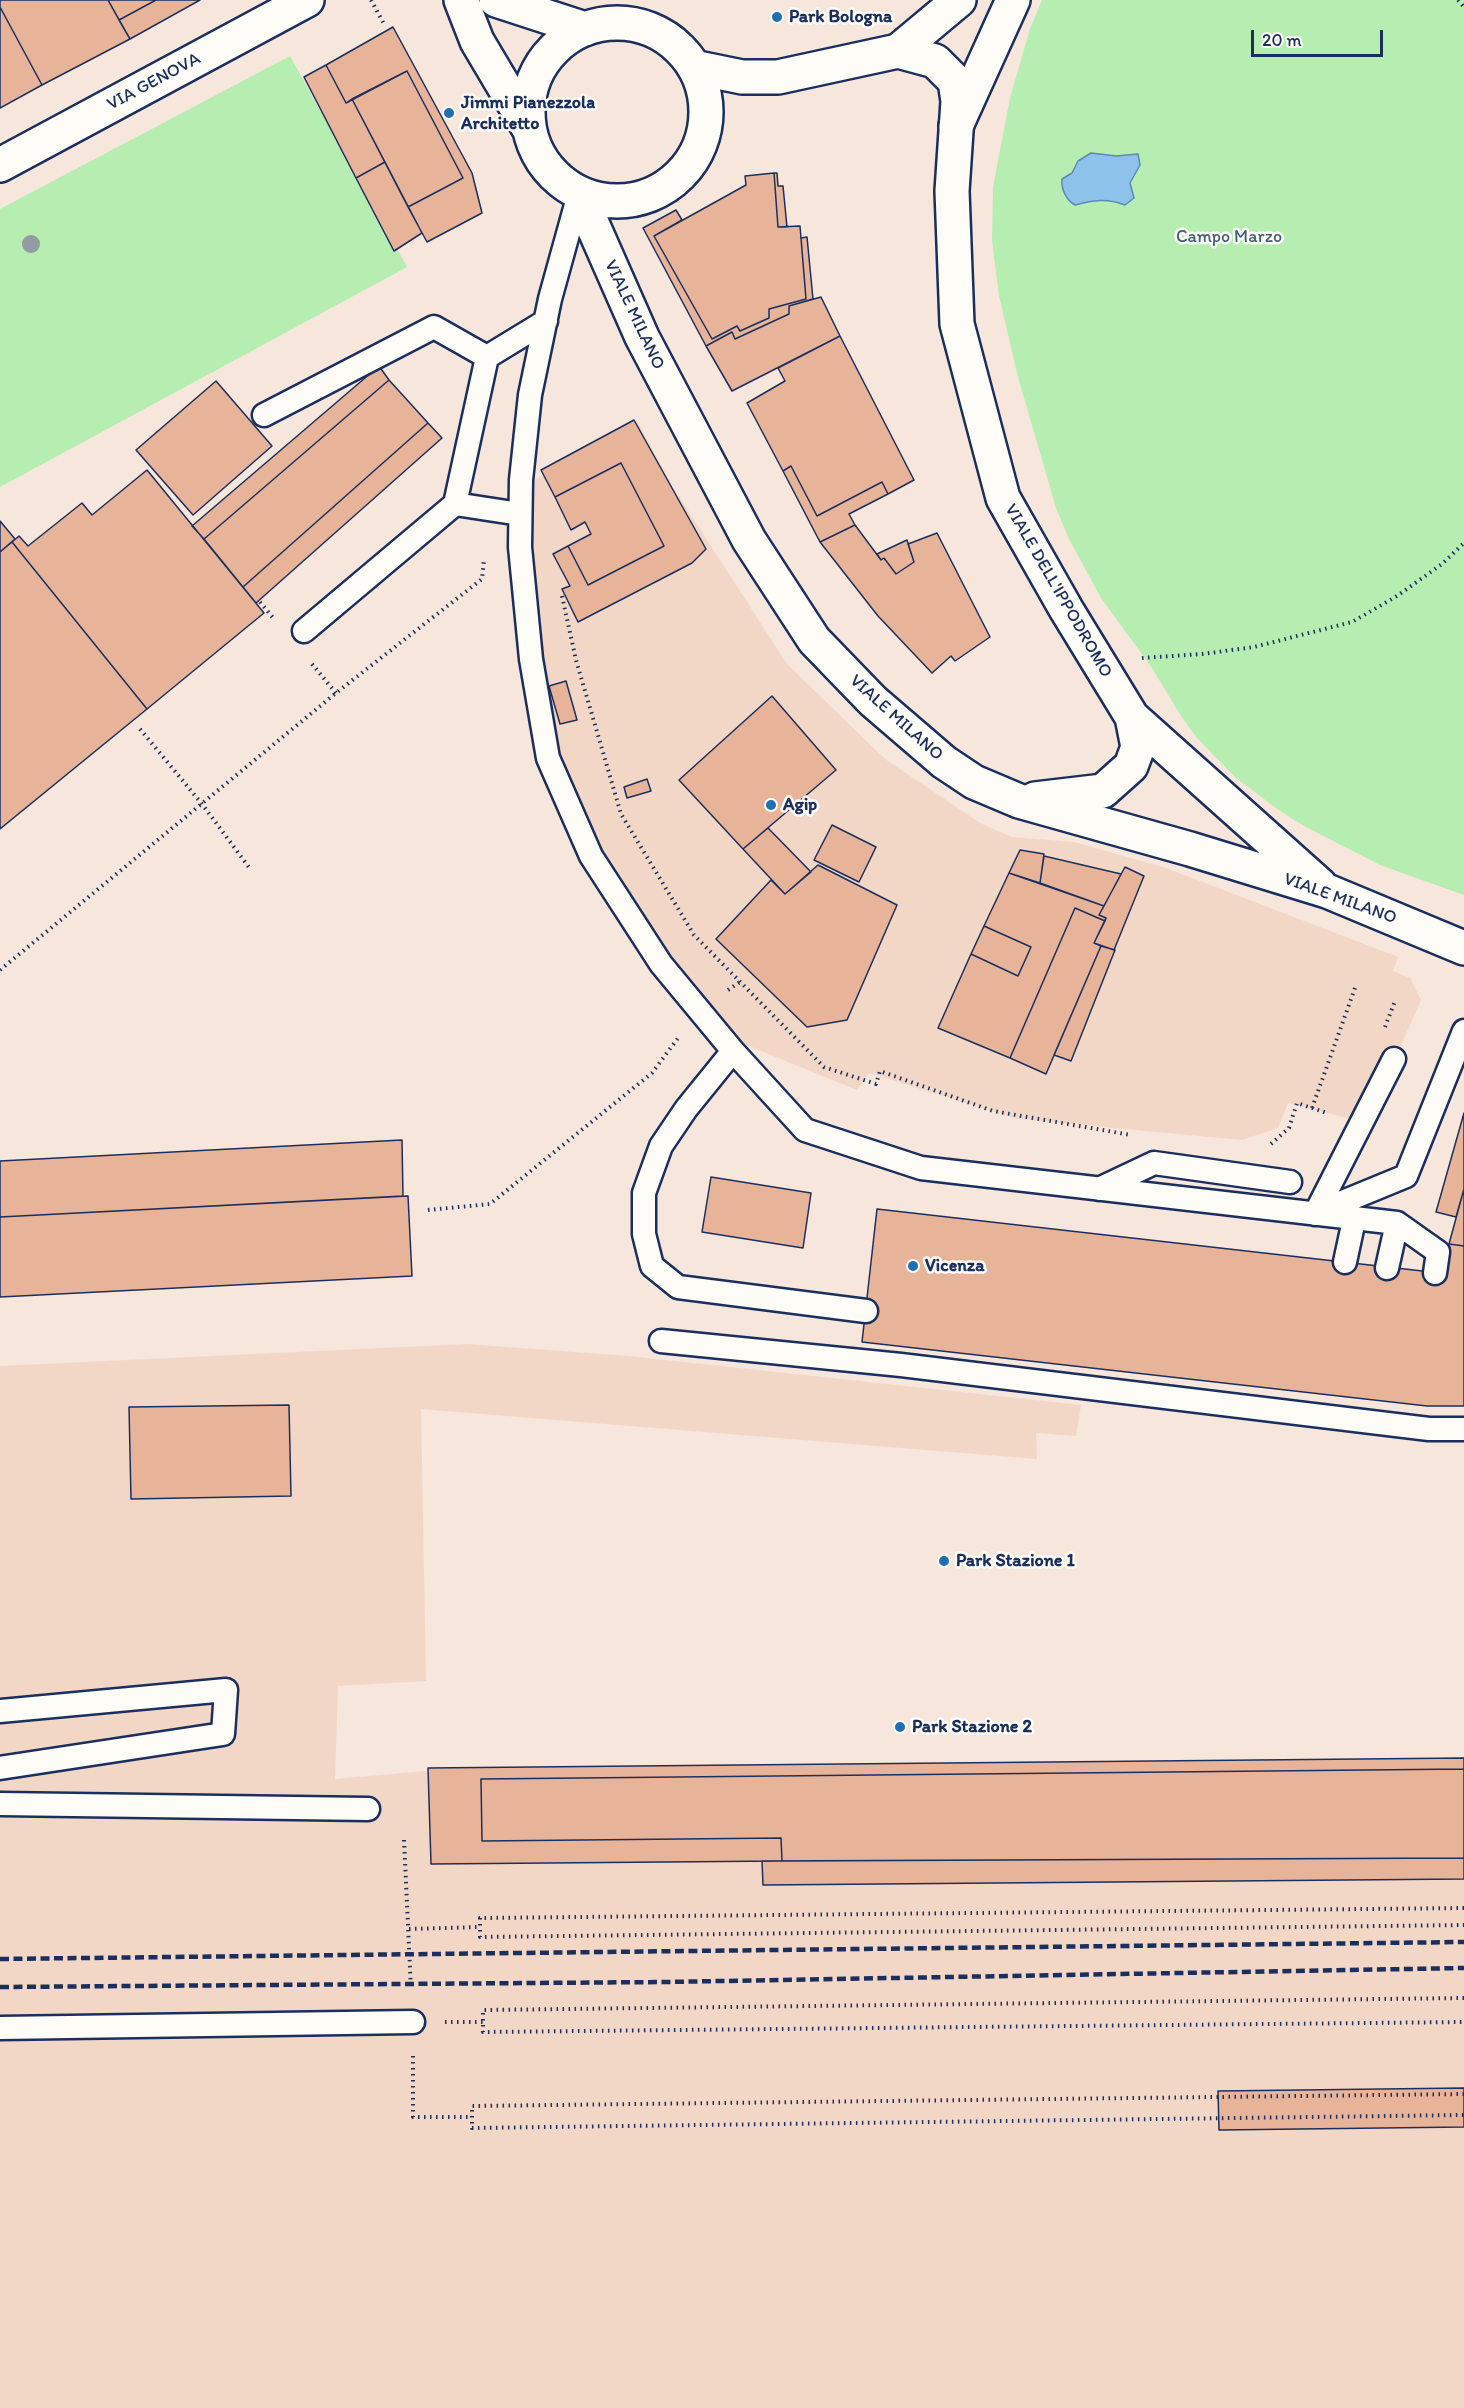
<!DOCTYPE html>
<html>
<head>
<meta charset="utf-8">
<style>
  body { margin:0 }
  #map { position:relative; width:1464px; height:2408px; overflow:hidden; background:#f6e6db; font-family:Itim,sans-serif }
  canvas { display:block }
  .scale { position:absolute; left:1251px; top:30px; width:132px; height:27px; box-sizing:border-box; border:3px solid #1b2f5e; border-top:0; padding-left:8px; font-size:18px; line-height:21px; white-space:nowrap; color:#1b2f5e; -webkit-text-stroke:4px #fdfcf7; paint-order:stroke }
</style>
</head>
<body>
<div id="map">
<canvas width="1464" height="2408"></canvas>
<div class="scale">20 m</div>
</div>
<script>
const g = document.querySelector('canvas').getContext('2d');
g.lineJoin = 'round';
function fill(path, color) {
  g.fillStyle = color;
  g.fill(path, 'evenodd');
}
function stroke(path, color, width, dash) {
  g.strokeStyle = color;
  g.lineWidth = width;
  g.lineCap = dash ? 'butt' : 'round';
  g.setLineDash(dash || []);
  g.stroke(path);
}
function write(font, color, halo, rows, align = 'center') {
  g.font = font + ' Itim,sans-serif';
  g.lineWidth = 5;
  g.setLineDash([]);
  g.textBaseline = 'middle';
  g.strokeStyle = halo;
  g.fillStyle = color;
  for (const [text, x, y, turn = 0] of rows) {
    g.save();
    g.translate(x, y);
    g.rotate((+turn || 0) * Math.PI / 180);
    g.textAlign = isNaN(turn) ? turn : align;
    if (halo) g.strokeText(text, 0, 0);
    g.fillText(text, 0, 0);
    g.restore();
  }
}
const built = new Path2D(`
  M637,421l39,71 111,172 98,95 95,64 32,14 62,5 92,26 232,89 -5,14 17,7 11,22 -54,123 -79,-20 -10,25 -36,12 -224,-21 -149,-46 -12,17 -113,-46 -86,-105 -79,-121 -44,-154 -11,-178z
  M467,1344l161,12 453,49 -5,31 -40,-3 1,26 -616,-50 5,272 -88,5 -3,93 90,-8 56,8 983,-10v639h-1464v-1042z`);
const green = new Path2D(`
  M1042,0h422v895l-84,-30 -76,-39 -24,-15 -44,-33 -39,-40 -16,-22 -29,-48 -51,-70 -32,-59 -13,-31 -38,-131 -19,-81 -7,-56 1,-53 17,-89 20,-69z
  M290,56l117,211 -407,220v-278z`);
const water = new Path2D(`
  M1091,153l25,3 22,-2 2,11 -10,18 4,15 -9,7c-18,-7 -32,-5 -50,0 -9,-5 -14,-16 -13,-26l10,-6 6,-12z`);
const building = new Path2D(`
  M0,0h108l22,39 -88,46 -42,-78z
  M108,0h48l-37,20z
  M156,0h44l-70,39 -11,-19z
  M0,7l42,78 -42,23z
  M393,27l79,146 10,40 -55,29 -19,-35 55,-29 -56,-107 -61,32 -20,-38z
  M326,65l20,38 6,-4 33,63 -29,16 -52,-101z
  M407,71l56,107 -55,29 -56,-108z
  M385,162l37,71 -28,18 -38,-73z
  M774,173l4,54 22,-1 6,73 -37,10v9l-29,13 -3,-5 -25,13 -58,-103 92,-51 -1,-9z
  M774,173h3l1,13h5l4,41h-9z
  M676,210l6,10 -28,16 58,103 25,-13 3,5 29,-13v-9l37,-10 -5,-61 6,-1 6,62 -24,7v8l-54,25 -3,-7 -26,14 -63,-118z
  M821,297l19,39 -108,55 -26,-45 26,-14 3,7 54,-25v-8z
  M840,336l74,144 -26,14 -6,-12 -65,34 -26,-50 -8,5 -36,-68 38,-22 -7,-13z
  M379,366l10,14 -185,159 -12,-13z
  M389,380l39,43 -185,164 -39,-48z
  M216,381l56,65 -79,69 -57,-65z
  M634,420l72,129 -14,14 -114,59 -16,-33 8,-3 -17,-32 15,-8 20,39 76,-39 -43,-83 -66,34 -14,-27z
  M428,423l14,15 -186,165 -13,-16z
  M621,463l43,83 -76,39 -20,-39 23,-12 -6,-12 -14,8 -16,-33z
  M791,466l26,50 65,-34 6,12 -39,20 6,11 -35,17 -37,-71z
  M147,470l117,143 -117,96 -135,-167 7,-6 9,10 54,-43 10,12z
  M0,521l15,18 -15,13z
  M855,525l26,35 3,-2 12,16 18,-12 -6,-18 29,-11 53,104 -35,24 -4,-5 -19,17 -54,-57 -58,-74z
  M907,540l7,22 -18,12 -12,-16 -3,2 -4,-6z
  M12,542l135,167 -147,120v-277z
  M566,681l11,39 -17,4 -11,-38z
  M772,696l64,74 -93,79 -64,-69z
  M647,779l4,12 -24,7 -3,-11z
  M832,825l44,22 -17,35 -45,-22z
  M768,828l43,44 -26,22 -42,-45z
  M1020,850l24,4 -4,29 -31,-10z
  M1044,856l77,18 -17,32 -64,-23z
  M818,865l79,40 -50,115 -40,7 -91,-88 55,-59 14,14z
  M1125,867l19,9 -30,74 -20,-7 12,-25 -7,-3z
  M1009,873l95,33 -5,9 7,3 -1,3 -30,-13 -65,150 -72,-30 33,-74 47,22 13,-29 -47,-21z
  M1075,908l30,13 -11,22 7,3 -55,128 -36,-16z
  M984,926l47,21 -13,29 -47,-22z
  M1101,946l14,4 -44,111 -17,-6z
  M1464,1113v76l-8,28 -20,-5z
  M402,1140l1,56 -403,21v-56z
  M711,1177l100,16 -8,55 -101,-16z
  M1464,1189v57l-15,-2z
  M408,1196l4,80 -412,21v-80z
  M877,1209l563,64 9,-29 15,2v160h-37l-565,-64z
  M289,1405l2,91 -160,3 -2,-92z
  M1464,1758v11l-983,10 1,62 299,-3 1,23 -351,3 -3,-96z
  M1464,1769v89l-682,3 -1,-23 -299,3 -1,-62z
  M1464,1858v21l-701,6 -1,-24z
  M1464,2088v39l-245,3 -1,-39z`);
const path = new Path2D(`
  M371,0l13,24
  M1458,0l6,7
  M562,596l14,64 45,154 73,121 130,132 52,17 4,-13 113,40 138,24
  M260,602l14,17
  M1142,658l60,-4 52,-7 98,-25 45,-26 45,-32 22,-21
  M312,664l24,29
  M140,729l62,75 49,66
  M0,970l336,-277 146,-114 2,-20
  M728,990l12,-8
  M1385,1027l10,-26
  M1312,1108l43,-120
  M1271,1144l18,-16 8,-25 30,10
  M428,1210l62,-6 162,-131 26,-35
  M404,1840l7,149
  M1464,1908l-984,10v19l984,-12
  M409,1929l70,-2
  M1464,1998l-981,12v22l981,-10
  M445,2022h39
  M413,2056v61h59
  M1464,2094l-992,12v22l992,-13`);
const lane = new Path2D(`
  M579,194l-29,105 -20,96 -9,85 -1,67 11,112 17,99 43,98 70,108 72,87 72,79 116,38 476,55 41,29 -3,21
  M264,415l170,-88 53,30 59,-36
  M455,504l32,-147
  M304,631l151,-127 65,10
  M733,1051l-47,58 -25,37 -17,47v41l8,32 26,21 188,24
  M1099,1189l55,-26 136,19
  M1316,1213l90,-37 58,-145
  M1315,1214l79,-155
  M1345,1262l9,-42
  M1387,1268l10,-45
  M661,1341l240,24 528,64h35
  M0,1711l226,-21 -3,44 -223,34
  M0,1804l368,5
  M0,2028l413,-6`);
const street = new Path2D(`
  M898,51l61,-51
  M956,126l57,-126
  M0,165l307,-165`);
const secondary = new Path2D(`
  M461,0l16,41 51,86
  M496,0l89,29
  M528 112a89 89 0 1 1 178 0a89 89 0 1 1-178 0Z
  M698,68l44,9h36l120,-26 37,10 20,20 3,20 -6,90 5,133 46,174 63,111 66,108 188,168
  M579,194l63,143 107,203 65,100 59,61 71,61 30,20 45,19 171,48 137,42 137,57
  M1035,799l68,-8 28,-25 7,-19 -6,-30`);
const rail = new Path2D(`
  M0,1959l1464,-17
  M0,1987l665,-5 799,-14`);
const trees = [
  [31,244]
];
const markers = [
  [777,17,6,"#1f6fb2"],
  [449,113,6,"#1f6fb2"],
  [771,805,6,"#1f6fb2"],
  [913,1266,6,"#1f6fb2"],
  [944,1561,6,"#1f6fb2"],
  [900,1727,6,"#1f6fb2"]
];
const poiNames = [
  ["Park Bologna",789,17],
  ["Jimmi Pianezzola",461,103],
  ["Architetto",461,124],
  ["Agip",783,805],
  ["Vicenza",925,1266],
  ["Park Stazione 1",956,1561],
  ["Park Stazione 2",912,1727]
];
const streetNames = [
  ["VIA GENOVA",154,82,-28],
  ["VIALE MILANO",634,315,65],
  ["VIALE DELL'IPPODROMO",1058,591,60],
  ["VIALE MILANO",896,718,42],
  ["VIALE MILANO",1340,899,20]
];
const parkNames = [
  ["Campo Marzo",1229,237]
];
fill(built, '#f2d7c7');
fill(green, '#b6eeb2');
fill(water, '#8dc3eb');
stroke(water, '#5f88b3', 1.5);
fill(building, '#e7b499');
stroke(building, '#1b2f5e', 1.5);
stroke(lane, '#1b2f5e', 27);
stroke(street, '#1b2f5e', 38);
stroke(secondary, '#1b2f5e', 38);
stroke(path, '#1b2f5e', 4, [1.5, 4.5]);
stroke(lane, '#fdfcf7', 22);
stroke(street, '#fdfcf7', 33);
stroke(secondary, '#fdfcf7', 33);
stroke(rail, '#1b2f5e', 4.5, [9, 4.5]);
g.fillStyle = '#939ca2';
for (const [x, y] of trees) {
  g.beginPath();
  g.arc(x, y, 9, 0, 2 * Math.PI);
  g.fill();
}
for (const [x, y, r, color] of markers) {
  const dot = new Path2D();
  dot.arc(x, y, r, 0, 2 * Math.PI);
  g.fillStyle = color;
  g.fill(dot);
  stroke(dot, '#fdfcf7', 2);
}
write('bold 18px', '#1b2f5e', '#fdfcf7', poiNames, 'left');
write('18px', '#1b2f5e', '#fdfcf7', streetNames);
write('18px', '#425f73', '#fdfcf7', parkNames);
</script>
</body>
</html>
